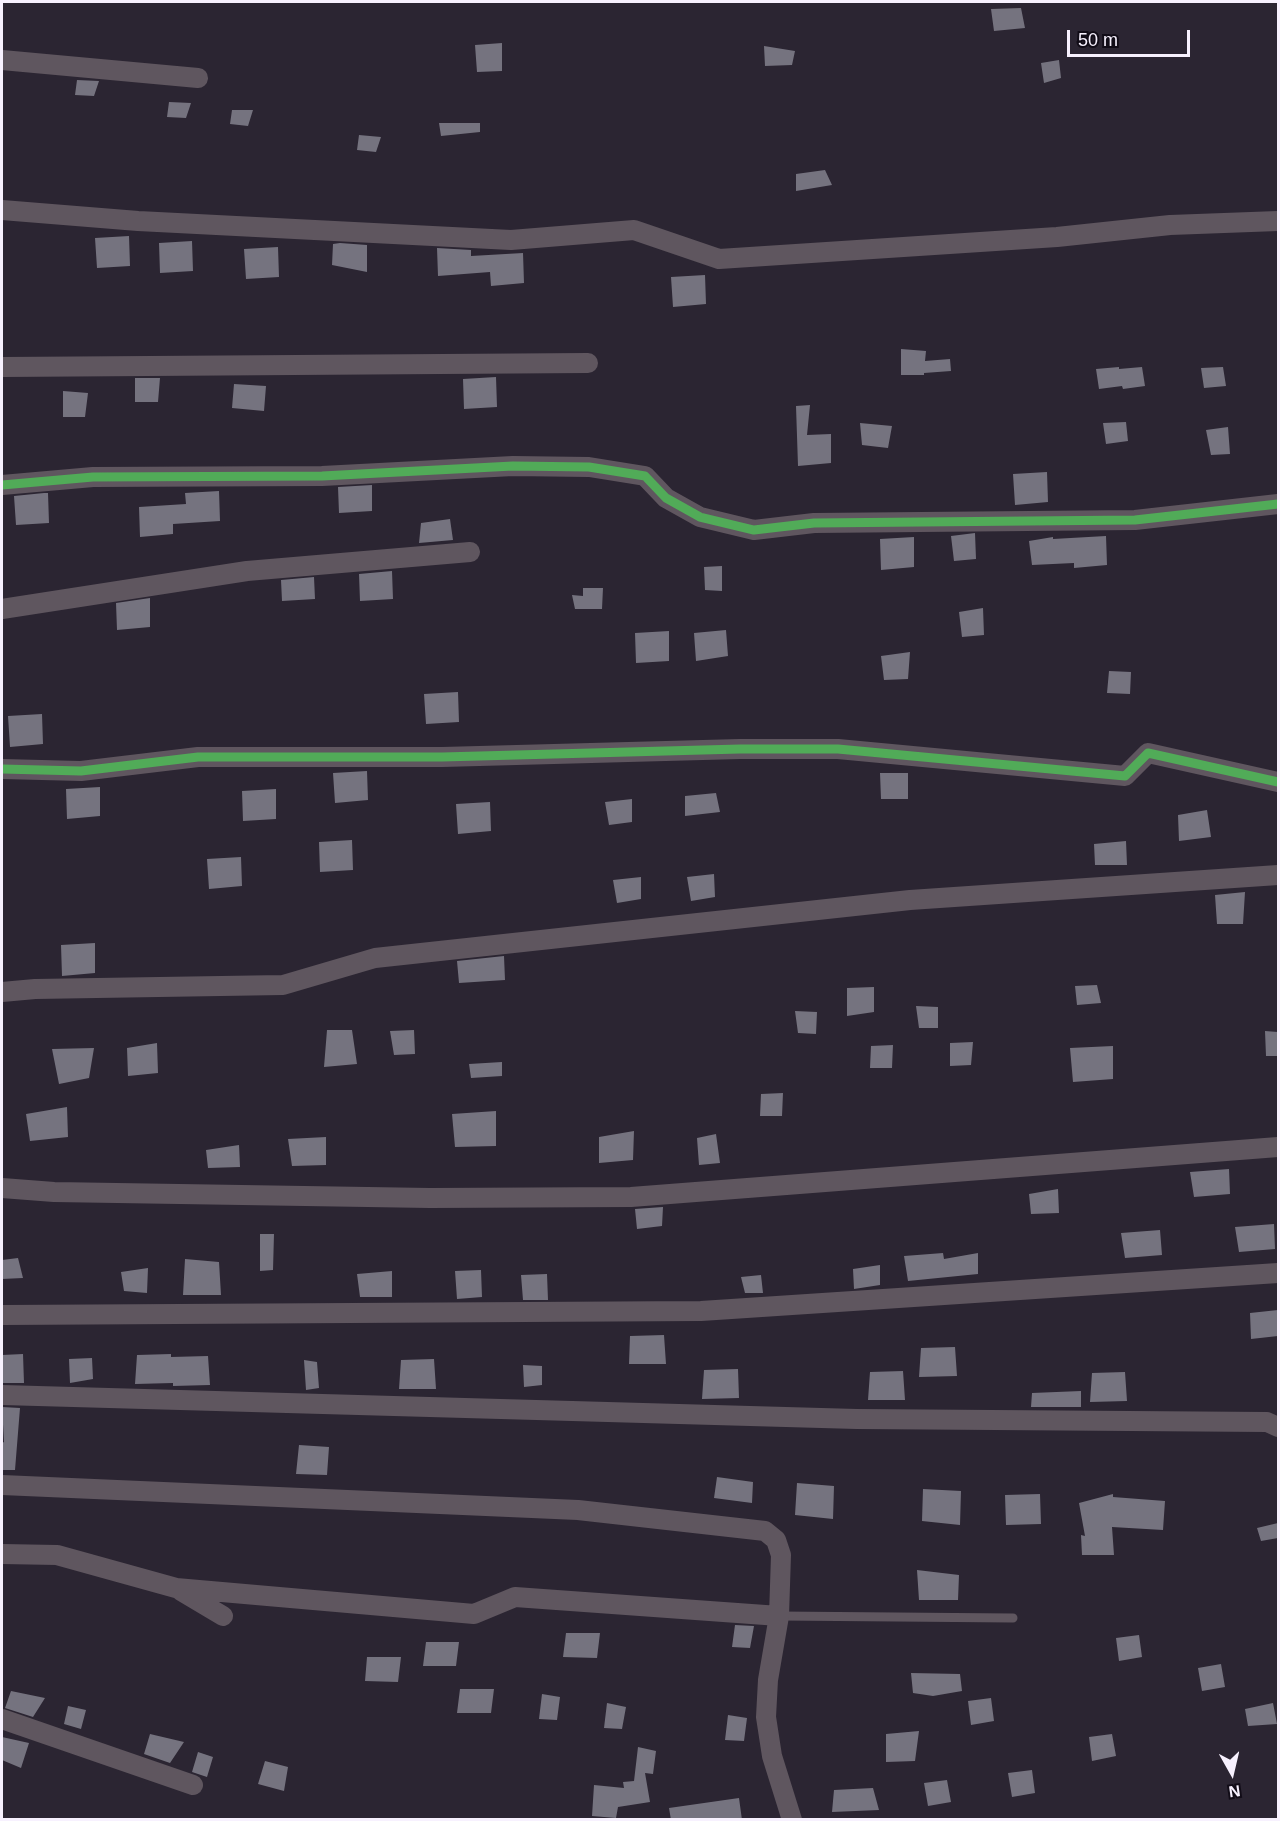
<!DOCTYPE html>
<html>
<head>
<meta charset="utf-8">
<style>
  body { margin:0 }
  #map { position:relative; width:1280px; height:1821px; overflow:hidden; background:#2b2532; font-family:Helvetica,sans-serif }
  canvas { display:block }
  .frame { position:absolute; inset:0; border:3px solid #f7f1fe; pointer-events:none }
  .north { position:absolute; left:1202px; top:1743px; width:60px; height:60px; -webkit-text-stroke:4px #110c17; paint-order:stroke; rotate:172deg; font-size:16px; font-weight:700; line-height:24px; text-align:center; color:#f7f1fe }
  .north::after { content:''; display:block; margin:auto; width:21px; height:27px; background:#f7f1fe; clip-path:polygon(50% 0,100% 100%,50% 72%,0 100%) }
  .scale { position:absolute; left:1067px; top:30px; width:123px; height:27px; box-sizing:border-box; border:3px solid #f7f1fe; border-top:0; padding-left:8px; font-size:18px; line-height:21px; white-space:nowrap; color:#f7f1fe; -webkit-text-stroke:4px #110c17; paint-order:stroke }
</style>
</head>
<body>
<div id="map">
<canvas width="1280" height="1821"></canvas>
<div class="frame"></div>
<div class="north">N</div>
<div class="scale">50 m</div>
</div>
<script>
const g = document.querySelector('canvas').getContext('2d');
g.lineJoin = 'round';
function fill(path, color) {
  g.fillStyle = color;
  g.fill(path, 'evenodd');
}
function stroke(path, color, width, dash) {
  g.strokeStyle = color;
  g.lineWidth = width;
  g.lineCap = dash ? 'butt' : 'round';
  g.setLineDash(dash || []);
  g.stroke(path);
}
const building = new Path2D(`
  M1021,8l4,20 -31,3 -3,-22z
  M502,43v28l-25,1 -2,-27z
  M764,46l31,5 -3,14 -27,1z
  M1059,60l2,18 -17,5 -3,-20z
  M77,80l22,1 -5,15 -19,-1z
  M169,102l22,1 -5,15 -19,-1z
  M232,110h21l-5,16 -18,-2z
  M439,123h41v9l-39,4z
  M359,135l22,2 -5,15 -19,-2z
  M825,170l7,15 -36,6v-17z
  M129,236l1,30 -33,2 -2,-30z
  M192,241l1,30 -33,2 -1,-30z
  M340,243l27,2v27l-35,-7 1,-21z
  M278,247l1,30 -33,2 -2,-30z
  M437,248l34,2v6l52,-3 1,30 -33,3 -1,-14 -52,4z
  M705,275l1,29 -33,3 -2,-30z
  M901,349l25,2 -1,10 25,-2 1,12 -27,2v2h-23z
  M1119,367v2l23,-2 3,19 -22,3 -1,-3 -23,3 -3,-20z
  M1223,367l3,19 -22,2 -3,-20z
  M496,377l1,30 -33,2 -1,-30z
  M135,378h25l-2,24h-23z
  M234,384l32,2 -2,25 -32,-3z
  M63,391l25,2 -3,24h-22z
  M810,405l-3,30 24,-1v29l-33,3 -2,-60z
  M1126,422l2,19 -22,3 -3,-21z
  M860,423l32,3 -4,22 -26,-3z
  M1228,427l2,27 -19,1 -5,-25z
  M1047,472l1,30 -33,3 -2,-31z
  M372,485v26l-33,2 -1,-26z
  M219,491l1,30 -47,3v10l-33,3 -1,-30 47,-3 -1,-11z
  M44,493h4l1,30 -33,2 -2,-29z
  M450,519l3,21 -34,3 2,-20z
  M975,533l1,26 -22,2 -3,-25z
  M1106,536l1,29 -33,3v-5l-42,2 -3,-24 24,-4v2z
  M914,537v30l-33,3 -1,-31z
  M722,566v25l-17,-1 -1,-23z
  M392,571l1,28 -33,2 -1,-27z
  M314,577l1,22 -33,2 -1,-21z
  M583,588h20l-1,21h-27l-3,-14 11,1z
  M150,598v29l-33,3 -1,-27z
  M983,608l1,27 -22,2 -3,-25z
  M726,630l2,26 -32,5 -2,-28z
  M669,631v30l-33,2 -1,-30z
  M910,652l-2,27 -24,1 -3,-24z
  M1109,671l22,1 -1,22 -23,-1z
  M458,692l1,30 -33,2 -2,-30z
  M42,714l1,30 -33,3 -2,-31z
  M367,771l1,29 -33,3 -2,-30z
  M880,773h28v26h-27z
  M100,787v29l-33,3 -1,-30z
  M276,789v30l-33,2 -1,-30z
  M716,793l4,19 -35,4v-20z
  M632,799v23l-23,3 -4,-23z
  M490,802l1,29 -33,3 -2,-30z
  M1207,810l4,27 -32,4 -1,-26z
  M352,840l1,30 -33,2 -1,-30z
  M1126,841l1,24h-32l-1,-21z
  M241,857l1,29 -33,3 -2,-30z
  M714,874l1,23 -24,4 -4,-24z
  M641,877v22l-24,4 -4,-23z
  M1245,892l-2,32h-26l-2,-29z
  M95,943v30l-33,3 -1,-31z
  M504,956l1,24 -46,3 -2,-22z
  M1097,985l4,18 -24,2 -2,-19z
  M874,987v25l-27,4v-28z
  M916,1006l22,1v21h-19z
  M795,1011l22,1 -1,22 -18,-1z
  M327,1030h25l5,34 -33,3z
  M414,1030l1,24 -21,1 -4,-24z
  M1265,1031l13,1v24h-12z
  M973,1042l-2,23 -21,1v-23z
  M157,1043l1,30 -30,3 -1,-28z
  M893,1045l-1,23h-22l1,-22z
  M1113,1046v33l-40,3 -3,-34z
  M94,1048l-5,30 -30,6 -7,-35z
  M502,1062v14l-31,2 -2,-14z
  M783,1093l-1,23h-22l1,-22z
  M67,1107l1,30 -38,4 -4,-27z
  M496,1111v35l-41,1 -3,-33z
  M634,1131l-1,29 -34,3v-26z
  M716,1134l4,29 -21,2 -2,-27z
  M326,1137v28l-34,1 -4,-27z
  M239,1145l1,22 -32,1 -2,-18z
  M1229,1169l1,25 -36,3 -4,-25z
  M1058,1189l1,24 -28,1 -2,-20z
  M663,1207l-1,19 -25,3 -2,-20z
  M1274,1224l1,25 -36,3 -4,-25z
  M1160,1230l2,25 -37,3 -4,-25z
  M260,1234h14l-1,36 -13,1z
  M943,1253l1,6 34,-6v21l-70,7 -4,-25z
  M18,1258l5,20 -21,1v-19z
  M185,1259l34,3 2,33h-38z
  M880,1265v20l-26,4 -1,-20z
  M148,1268l-1,25 -23,-2 -3,-19z
  M481,1270l1,27 -25,2 -2,-28z
  M392,1271v26h-32l-3,-23z
  M547,1274l1,26h-25l-2,-25z
  M761,1275l2,18h-18l-4,-16z
  M1278,1310v26l-27,3 -1,-26z
  M664,1335l2,29h-37l1,-28z
  M955,1347l2,29 -38,1 2,-29z
  M23,1354l1,29h-22v-28z
  M171,1354v3l37,-1 2,29 -37,1v-3l-38,1 2,-29z
  M92,1358l1,21 -23,4 -1,-24z
  M434,1359l2,30h-37l2,-29z
  M304,1360l13,2 2,26 -13,2z
  M523,1365l19,1v19l-18,2z
  M738,1369l1,29 -37,1 2,-29z
  M903,1371l2,29h-37l2,-28z
  M1125,1372l2,29 -37,1 2,-29z
  M1081,1391v16h-50l1,-14z
  M2,1407l18,1 -5,62h-13v-27l2,-1z
  M299,1445l30,2 -2,28 -31,-1z
  M717,1477l36,5 -1,21 -38,-5z
  M797,1483l37,3 -1,33 -38,-4z
  M923,1489l38,2 -1,34 -38,-4z
  M1040,1494l1,30 -35,1 -1,-30z
  M1113,1494v3l52,4 -2,29 -51,-3 2,28h-32l-1,-20 4,1 -6,-33z
  M1278,1523v15l-17,3 -4,-13z
  M917,1570l42,5 -1,25h-39z
  M735,1625l19,1 -4,22 -18,-1z
  M566,1633h34l-3,25 -34,-1z
  M1139,1635l3,22 -23,4 -3,-23z
  M426,1642h33l-3,24h-33z
  M367,1657h34l-3,25 -33,-1z
  M1221,1664l4,23 -23,4 -4,-23z
  M911,1673l49,1 2,17 -29,5 -20,-3z
  M460,1689h34l-3,24h-34z
  M11,1691l34,7 -12,19 -28,-9z
  M542,1694l18,3 -3,23 -18,-1z
  M991,1698l3,23 -23,4 -3,-24z
  M607,1703l19,4 -4,22 -18,-1z
  M1273,1703l4,21 -29,2 -3,-17z
  M68,1706l18,4 -5,19 -17,-5z
  M728,1715l19,3 -3,23 -19,-1z
  M919,1731l-4,30 -29,1v-28z
  M150,1734l34,8 -14,21 -26,-9z
  M1112,1734l4,22 -24,5 -3,-24z
  M2,1737l27,6 -8,25 -19,-8z
  M638,1747l18,4 -3,23 -8,-1 5,29 -32,5 -2,11 -24,-2 2,-31 30,3 -1,-6 11,-1z
  M198,1752l15,5 -6,20 -15,-5z
  M265,1761l23,6 -4,24 -26,-7z
  M1032,1770l3,23 -23,4 -4,-24z
  M947,1780l4,22 -23,4 -4,-23z
  M873,1788l6,22 -47,2 2,-22z
  M739,1798l3,22h-71l-2,-12z`);
const lane = new Path2D(`
  M779,1616l234,2`);
const street = new Path2D(`
  M2,60l196,18
  M2,210l136,11 373,19 123,-10 85,29 338,-22 113,-12 108,-4
  M2,367l586,-4
  M2,485l91,-8 229,-1 191,-10 76,1 56,9 21,22 34,19 54,13 60,-7 321,-3 143,-16
  M2,609l245,-38 223,-19
  M2,769l79,2 117,-14h244l298,-8h98l287,27 23,-23 130,29
  M2,992l33,-3 248,-4 92,-27 535,-58 368,-25
  M2,1188l52,4 376,6 201,-1 647,-50
  M2,1315l699,-4 577,-38
  M2,1395l855,24 410,3 11,5
  M2,1485l576,25 187,21 11,9 5,15 -2,61 -11,64 -2,37 6,39 20,64
  M2,1554l55,1 119,33 298,26 41,-17 264,19
  M181,1591l42,25
  M2,1719l191,66`);
const cycleway = new Path2D(`
  M2,485l91,-8 229,-1 191,-10 76,1 56,9 21,22 34,19 54,13 60,-7 321,-3 143,-16
  M2,769l79,2 117,-14h244l298,-8h98l287,27 23,-23 130,29`);
fill(building, '#75737f');
stroke(lane, '#5f565f', 9);
stroke(street, '#5f565f', 20);
stroke(cycleway, '#51ab58', 9);
</script>
</body>
</html>
